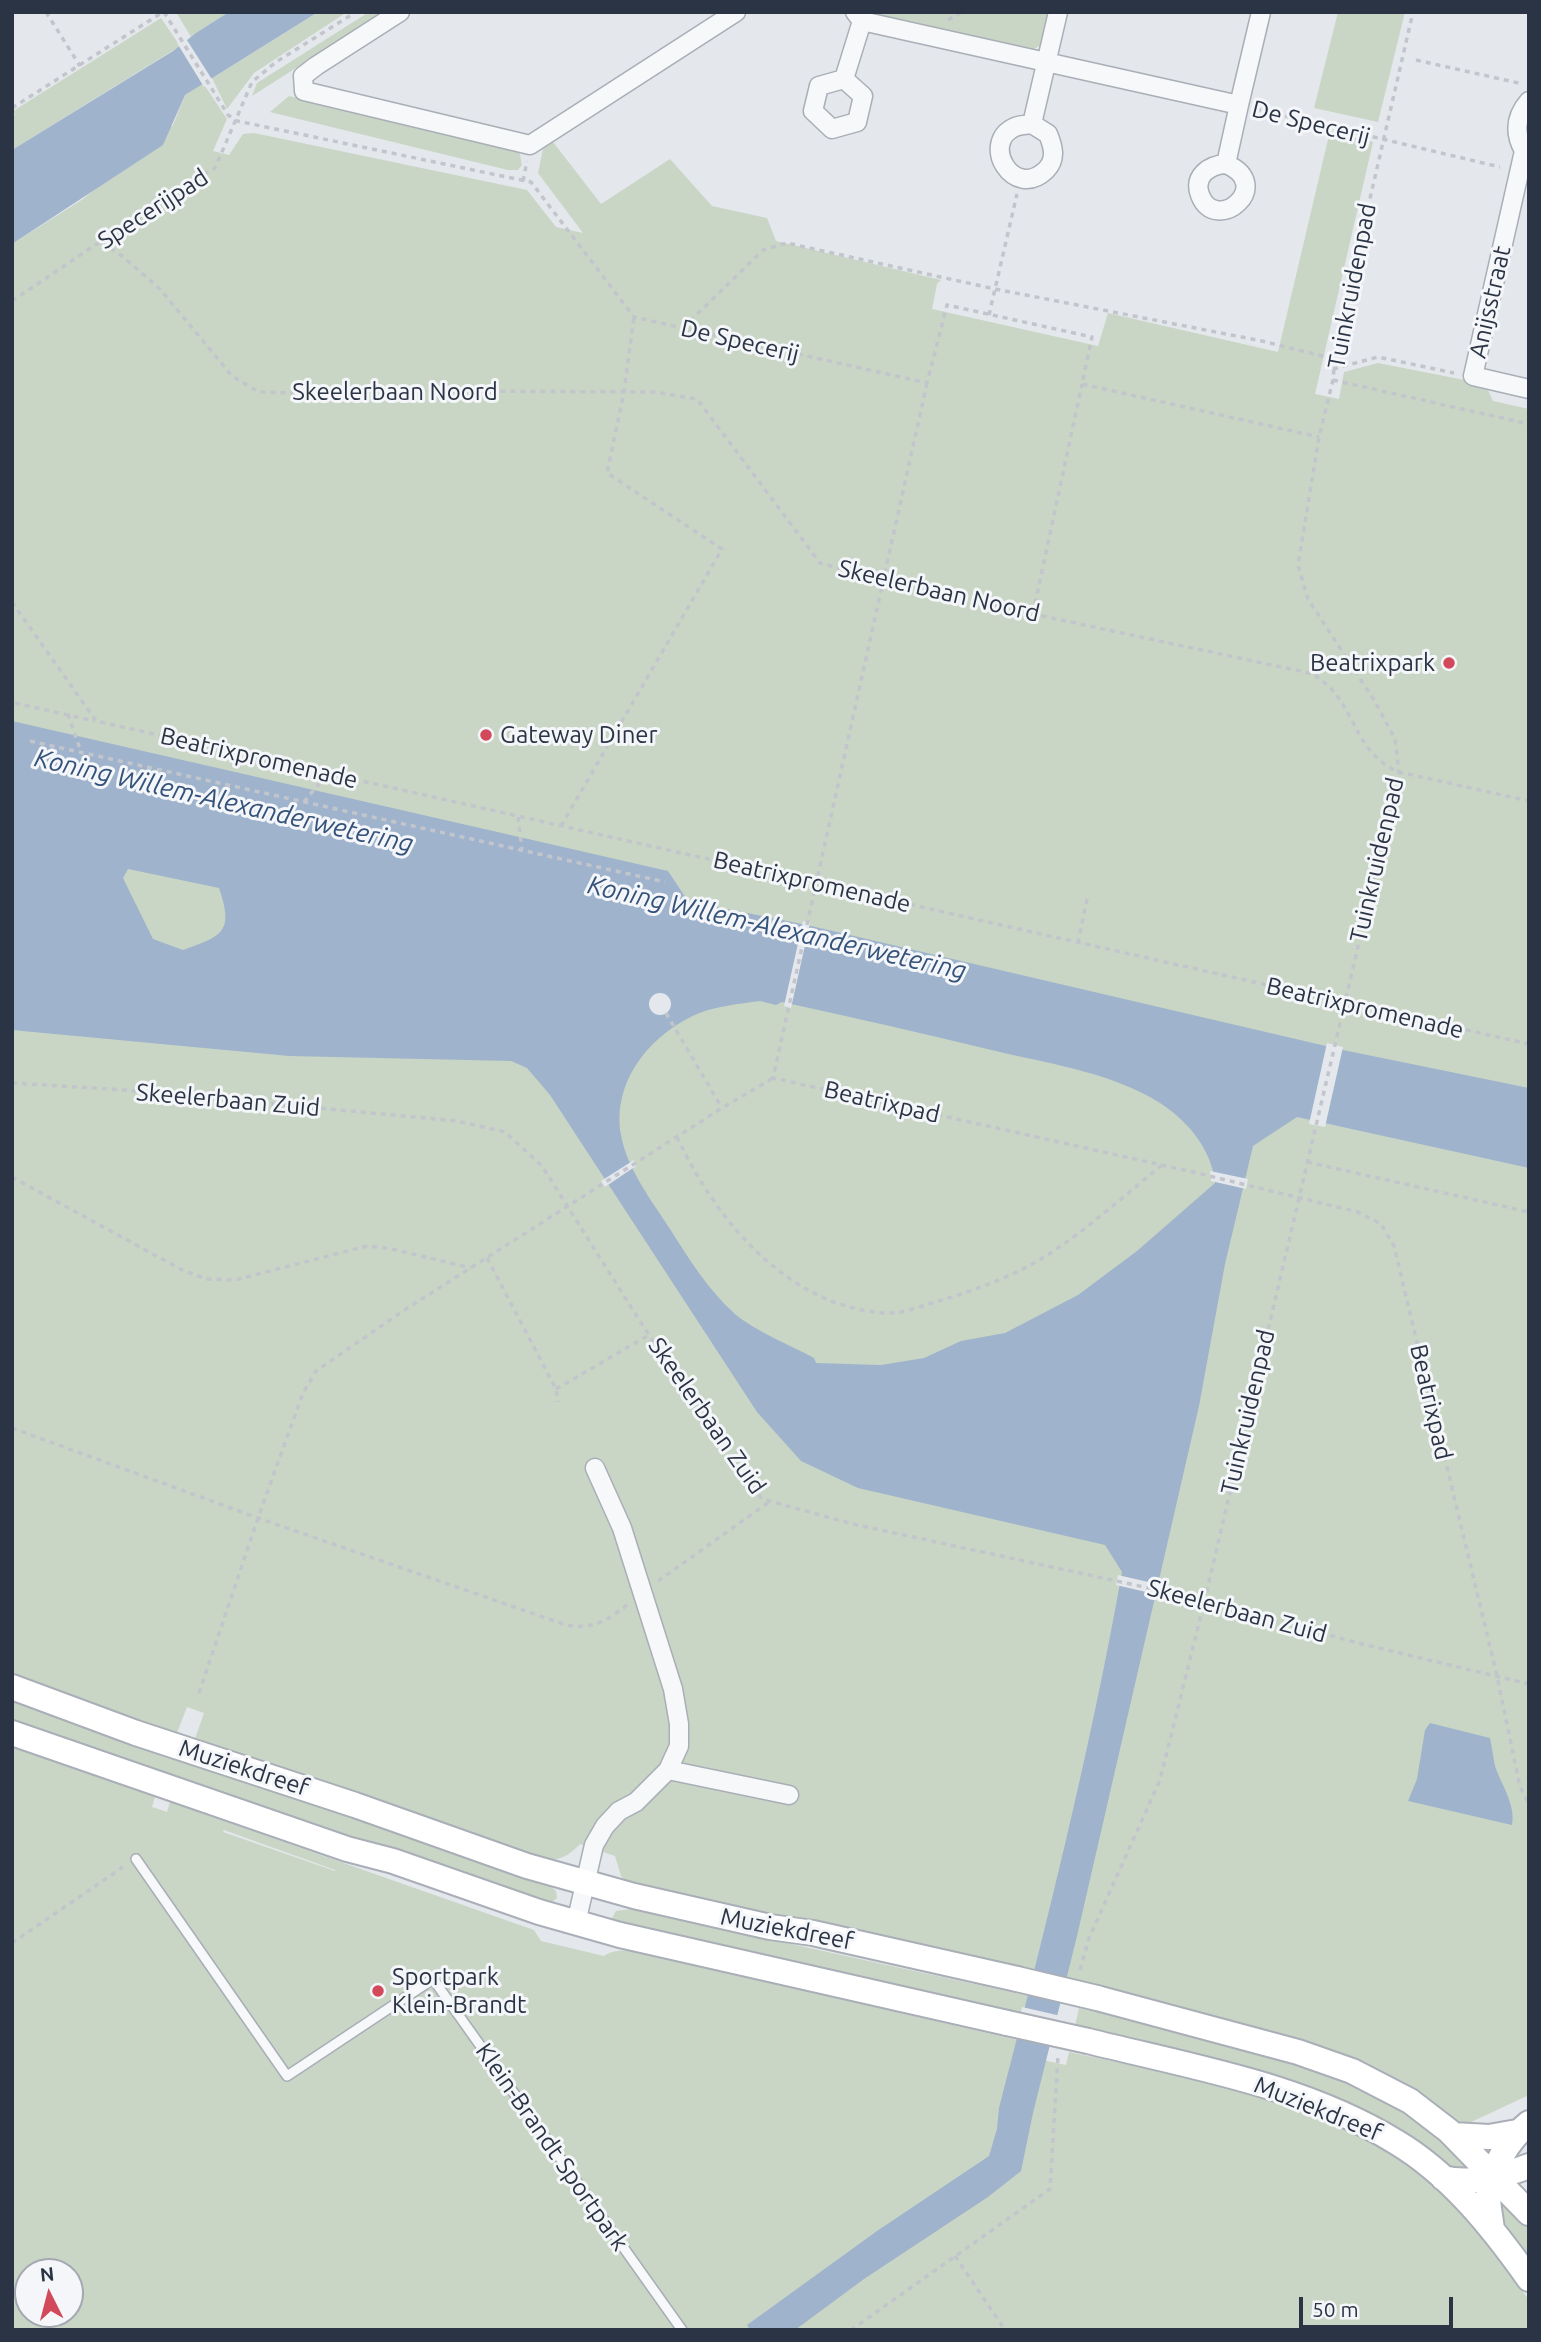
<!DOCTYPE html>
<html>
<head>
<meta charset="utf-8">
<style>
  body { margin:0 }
  #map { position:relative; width:1541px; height:2342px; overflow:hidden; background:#e4e7ec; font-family:Ubuntu,sans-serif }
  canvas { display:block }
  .frame { position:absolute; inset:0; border:14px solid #2b3445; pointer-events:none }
  .north { position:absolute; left:14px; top:2258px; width:70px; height:70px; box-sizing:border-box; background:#f4f6f9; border:2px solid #a4a8b1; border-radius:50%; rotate:354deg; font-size:19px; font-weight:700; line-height:28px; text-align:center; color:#2b3445 }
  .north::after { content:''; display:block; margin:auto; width:24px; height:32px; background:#d1495b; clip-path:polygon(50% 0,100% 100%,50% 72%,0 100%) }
  .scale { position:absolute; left:1299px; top:2297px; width:154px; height:32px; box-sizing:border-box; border:4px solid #2b3445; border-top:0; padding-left:9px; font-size:21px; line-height:24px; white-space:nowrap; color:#2b3445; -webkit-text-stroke:5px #f4f6f9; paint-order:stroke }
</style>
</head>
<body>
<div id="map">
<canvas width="1541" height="2342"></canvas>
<div class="frame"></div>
<div class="north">N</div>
<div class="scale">50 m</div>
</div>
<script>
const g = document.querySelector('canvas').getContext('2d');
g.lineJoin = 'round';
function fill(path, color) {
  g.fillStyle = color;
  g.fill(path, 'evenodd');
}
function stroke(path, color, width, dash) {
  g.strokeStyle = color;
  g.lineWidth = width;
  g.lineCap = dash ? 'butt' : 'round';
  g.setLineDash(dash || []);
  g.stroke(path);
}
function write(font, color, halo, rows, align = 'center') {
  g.font = font + ' Ubuntu,sans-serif';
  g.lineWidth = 6;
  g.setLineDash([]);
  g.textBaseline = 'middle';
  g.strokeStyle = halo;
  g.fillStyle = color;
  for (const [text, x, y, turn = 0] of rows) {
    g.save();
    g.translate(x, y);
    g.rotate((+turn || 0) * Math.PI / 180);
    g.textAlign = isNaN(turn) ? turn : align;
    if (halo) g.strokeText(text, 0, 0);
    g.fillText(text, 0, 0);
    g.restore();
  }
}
const green = new Path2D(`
  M176,12h53l-38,25z
  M318,12h29l-93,61 -27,36 -15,-31z
  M369,12h15l-132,84 5,-13z
  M867,12h183l-7,32 -11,6z
  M1338,12h67l-27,110 -64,-14z
  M161,18l19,28 -168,104v-33l3,-2 -2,-4z
  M203,83l24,36 -14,32 16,4 14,-21 11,-1 273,57 29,37 27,6 -45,-60 5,-24 10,-7 48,62 69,-45 42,47 55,12 9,23 165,39 -4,4 -5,25 166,37 10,-33 170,39 52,-221 43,11 -58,252 24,5 5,-27 34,-9 107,21 8,17 36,8v1686l-62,29 -21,-6 -37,-25 -779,-207 -9,-10 -6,-20 -35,-12c-17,18 -27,17 -51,15l-334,-120 9,-26 -17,-6 -12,31 -163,-56v-1438l71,-45 90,-74 12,-30z
  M289,96l226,52 4,2 3,15 -4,5h-10l-238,-58z
  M12,1699l231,82 114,33 191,70 8,7 1,7 -8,6 -189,-60 -348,-117z
  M12,1746l143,51 -3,10 15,5 3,-10 364,128 7,11 63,15c18,-13 53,1 73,5l340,79 -3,15 32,6 1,-1v1l19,4 3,-13 199,42 63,22 62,38 56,44 32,37 48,65v30h-1517zM224,1830l111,40v1l-112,-39zM28,2272h42v42h-42z
  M631,1909l398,87 -6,22 -407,-90 -5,-8 5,-9z
  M1079,2008l218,50 46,17 77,43 57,53 -27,-2 -84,-56 -37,-19 -255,-64z
  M1502,2198c31,20 27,36 27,70 -14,-21 -28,-44 -27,-70z`);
const water = new Path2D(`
  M229,12h89l-133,83 -22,50 -151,99v-94l161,-99 23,-18z
  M12,721l656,150 20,30 119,24 536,125 186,38v80l-232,-51 -44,29 -28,118 -26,142 -122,530 -44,177 -12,58 -33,26 -124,82 -69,51h-45l-3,-5 130,-94 112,-75 8,-27 2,-21c46,-177 91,-356 123,-536l-17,-27 -247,-57 -57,-27 -44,-49 -207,-317 -23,-27 -16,-7 -222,-5 -277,-26zM128,869l91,19c15,44 4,48 -36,62l-30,-11 -30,-61zM760,1001l16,4 6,-3c74,16 148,33 222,51 53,12 110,21 156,50 28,18 52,47 55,80l-78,68 -59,44 -73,38 -44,8 -37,17 -43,7 -65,-2 -2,-5c-24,-13 -59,-27 -79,-44 -27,-24 -46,-55 -65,-85 -18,-28 -43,-60 -49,-94 -9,-54 29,-100 76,-121 19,-8 42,-10 63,-13z
  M1430,1723l60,15c2,9 3,19 5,28 6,18 21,39 17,59l-104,-24 9,-22 8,-49z`);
const pier = new Path2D(`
  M185,37l28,44 -9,6 -27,-44z
  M803,921l7,2 -19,85 -7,-2z
  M649 1004a11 11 0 1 1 22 0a11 11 0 1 1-22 0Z
  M1327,1043l16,4 -18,80 -16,-3z
  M634,1160l2,6 -31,21 -4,-6z
  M1210,1171l38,8 -2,10 -35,-8z
  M1118,1575l43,10 -2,10 -43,-10z
  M1022,2007l39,9 -6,27 -40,-9z`);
const path = new Path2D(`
  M46,12l34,54
  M164,12l64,103 9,6 294,61 103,135 293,66 20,-78 145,32 -10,47 237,53
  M948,20l14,-8
  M1416,60l107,24
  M12,108l151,-96
  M1256,109l244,58
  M523,181l4,-20
  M102,243l19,12 39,34 72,87 27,16 67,2 112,-3 217,1 42,7 123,164 96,26 398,85c7,6 15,12 21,19 23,30 26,63 64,79l130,29
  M12,301l174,-117 29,-16 37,-86 24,-20 80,-50
  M989,315l28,-121
  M683,328l80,-78 24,-7 208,46 267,52 73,18
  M1333,369l45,-12 76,16
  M1333,380l196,44
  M927,383l-154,695 420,94 165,40 23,12 13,22 103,430 23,111 9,17
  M12,602l84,119 1433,323
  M1033,613l49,-229
  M15,703l79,18
  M68,714l13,38
  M30,741l635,141
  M304,802l23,-28
  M518,817l4,32
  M561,826l161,-277 -115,-76 17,-81 10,-75
  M1078,943l9,-44
  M666,1013l56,95
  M12,1083l113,7 332,31 48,11 37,34 101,160 100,150 19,23 91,25 319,69 186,50 171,41
  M677,1137c39,83 110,170 209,176 16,1 32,-6 46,-10 41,-12 81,-26 117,-49 40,-26 76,-59 113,-89
  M1307,1162l222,50
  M12,1177l170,93 24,9 29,1 132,-34 21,2 83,20
  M487,1258l69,131 2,13
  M556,1389l93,-54
  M12,1428l246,90 308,107c26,5 41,-4 61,-20
  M658,1581l111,-79
  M199,1693l59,-175 45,-125 13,-22 90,-62 316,-201 51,-30
  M12,1943l111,-76
  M1080,1970l9,-32 71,-158 44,-177 195,-831 -4,-33 -21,-39 -66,-101 -10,-34 21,-128 14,-57 3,-34 77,-334
  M955,2256l50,74
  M851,2330l199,-141 8,-133`);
const lane = new Path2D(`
  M136,1859l151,217 146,-97 249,351`);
const street = new Path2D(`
  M400,12l-84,54 -13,10 1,15 226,54 206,-133
  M855,12l7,9 377,84 22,-93
  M844,79l-25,7 -6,25 19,18 25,-7 6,-26 -19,-17 18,-58
  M1529,101c-14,16 -15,32 -5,50l-51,225 56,13
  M1032,124c-5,1 -13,1 -17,3 -36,16 -1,74 31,43 11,-11 7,-24 2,-36l-16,-10 26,-112
  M1226,164c50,21 -10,72 -26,31 -7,-19 9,-30 26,-31l13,-59
  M595,1468l27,60 51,161 6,35v22l-11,24
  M576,1923l18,-78 11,-19 14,-15 17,-9 32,-32 121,25`);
const secondary = new Path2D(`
  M12,1687l124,46 219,72 172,61 107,30 136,31 43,6 204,46
  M12,1733l335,116 46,12 146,51 81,23 387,88
  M1097,1998l201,54 54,19 58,30 39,30 80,82
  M1088,2041c104,26 215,44 308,101 54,32 97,86 133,137
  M1453,2135l36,2 28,-5
  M1443,2178c27,7 60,-2 86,-12
  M1492,2230c-1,-11 -4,-23 -4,-34 2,-27 21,-57 41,-73`);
const secondaryBridge = new Path2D(`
  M1017,1979l80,19
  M1007,2023l81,18`);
const markers = [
  [1449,663,7,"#d1495b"],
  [486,735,7,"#d1495b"],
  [378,1991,7,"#d1495b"]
];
const streetNames = [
  ["De Specerij",1311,123,14],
  ["Specerijpad",153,209,-33],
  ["Tuinkruidenpad",1352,286,-79],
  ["Anijsstraat",1490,302,-77],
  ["De Specerij",740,341,13],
  ["Skeelerbaan Noord",395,392],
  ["Skeelerbaan Noord",939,591,13],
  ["Beatrixpromenade",259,758,13],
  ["Tuinkruidenpad",1377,860,-77],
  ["Beatrixpromenade",812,882,13],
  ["Beatrixpromenade",1365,1008,13],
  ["Skeelerbaan Zuid",228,1100,5],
  ["Beatrixpad",882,1102,13],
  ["Beatrixpad",1431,1402,77],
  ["Tuinkruidenpad",1248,1412,-77],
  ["Skeelerbaan Zuid",707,1416,55],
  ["Skeelerbaan Zuid",1237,1611,15],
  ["Muziekdreef",244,1768,18],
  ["Muziekdreef",787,1929,11],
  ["Muziekdreef",1318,2109,22],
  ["Klein-Brandt Sportpark",552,2147,55]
];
const poiNames = [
  ["Beatrixpark",1435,663,"right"],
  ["Gateway Diner",500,735],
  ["Sportpark",392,1977],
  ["Klein-Brandt",392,2005]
];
const waterNames = [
  ["Koning Willem-Alexanderwetering",224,801,13],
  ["Koning Willem-Alexanderwetering",777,928,13]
];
fill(green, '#c9d6c5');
fill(water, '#9fb4cc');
fill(pier, '#e4e7ec');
stroke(lane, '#a9aeb7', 12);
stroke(street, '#a9aeb7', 21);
stroke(secondary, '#a9aeb7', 28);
stroke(path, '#c2c5cb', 3.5, [5, 5]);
stroke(lane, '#f7f8fa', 9);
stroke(street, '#f7f8fa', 18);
stroke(secondary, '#fff', 24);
stroke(secondaryBridge, '#a9aeb7', 28, []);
stroke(secondaryBridge, '#fff', 24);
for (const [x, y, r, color] of markers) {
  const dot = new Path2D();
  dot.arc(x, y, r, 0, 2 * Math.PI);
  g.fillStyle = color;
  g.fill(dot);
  stroke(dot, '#f4f6f9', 2.5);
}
write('24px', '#2b3445', '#f4f6f9', streetNames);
write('24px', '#2b3445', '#f4f6f9', poiNames, 'left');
write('italic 26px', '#34527a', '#f4f6f9', waterNames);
</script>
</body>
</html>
